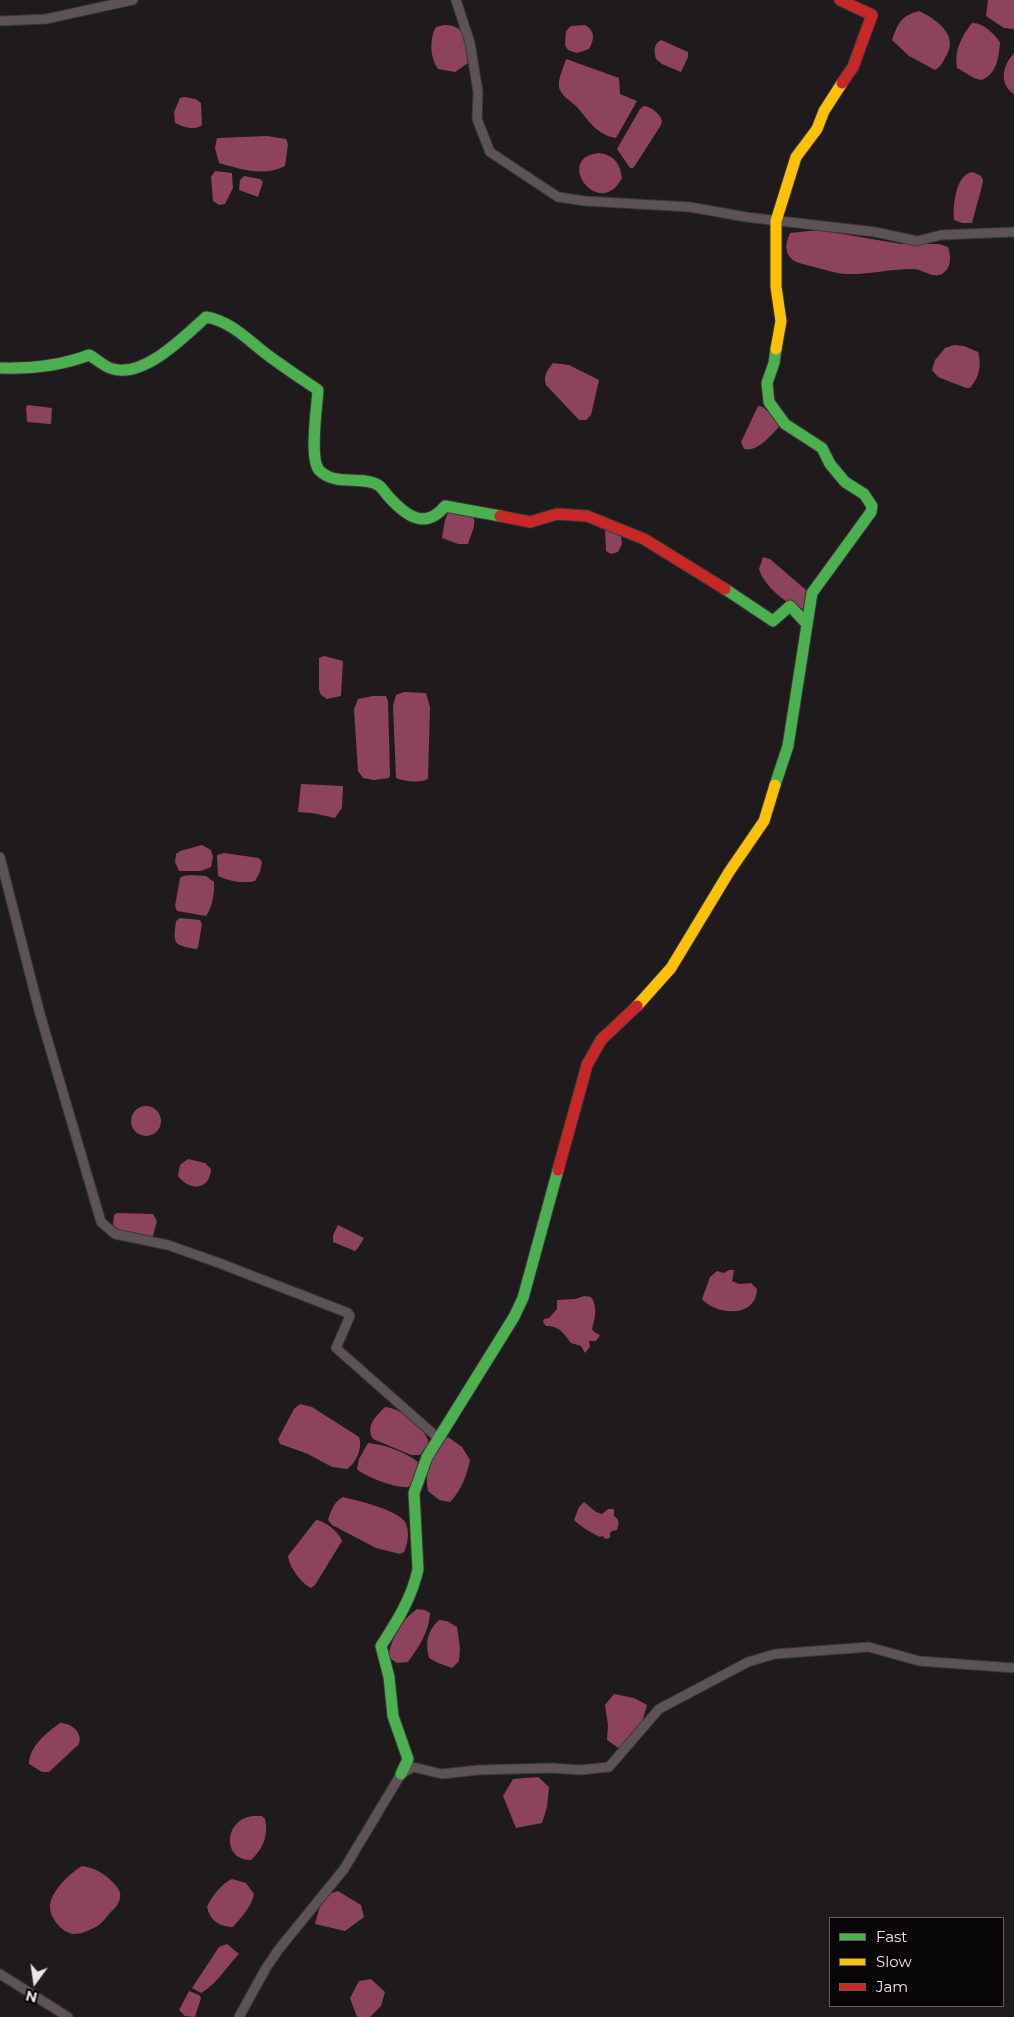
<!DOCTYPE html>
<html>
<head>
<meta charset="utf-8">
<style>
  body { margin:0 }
  #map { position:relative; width:1014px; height:2017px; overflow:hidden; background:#1f1a1b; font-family:Montserrat,sans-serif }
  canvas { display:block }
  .legend { position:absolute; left:829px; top:1917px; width:175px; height:90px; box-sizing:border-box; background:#080506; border:1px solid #635e5f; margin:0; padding:6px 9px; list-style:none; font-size:15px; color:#ebe3e5 }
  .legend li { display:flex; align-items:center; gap:10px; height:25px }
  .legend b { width:25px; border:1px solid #635e5f }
  .north { position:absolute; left:10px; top:1957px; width:50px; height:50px; -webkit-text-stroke:4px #080506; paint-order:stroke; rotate:194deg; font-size:14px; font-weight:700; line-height:20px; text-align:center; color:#ebe3e5 }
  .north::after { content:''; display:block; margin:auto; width:18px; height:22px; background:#ebe3e5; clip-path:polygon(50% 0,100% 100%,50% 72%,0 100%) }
</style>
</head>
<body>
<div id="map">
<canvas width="1014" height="2017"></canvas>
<ul class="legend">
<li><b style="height:6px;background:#4caf50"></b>Fast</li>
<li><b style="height:6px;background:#ffc107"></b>Slow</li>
<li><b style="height:6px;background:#c62828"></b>Jam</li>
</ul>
<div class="north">N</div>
</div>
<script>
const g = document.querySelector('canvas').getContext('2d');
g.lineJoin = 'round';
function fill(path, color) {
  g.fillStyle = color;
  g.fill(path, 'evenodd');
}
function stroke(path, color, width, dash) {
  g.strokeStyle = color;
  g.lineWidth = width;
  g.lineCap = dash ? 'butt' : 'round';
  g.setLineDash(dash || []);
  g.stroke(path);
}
const water = new Path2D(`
  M988,0h26v29l-10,-1 -18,-12z
  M919,11c19,9 41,25 26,47 -3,6 -5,9 -10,12l-26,-14 -17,-16c6,-16 8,-24 27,-29z
  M972,23c11,-1 22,11 28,19 -1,14 -3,33 -19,38l-7,-2 -17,-10c-3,-17 4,-31 15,-45z
  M444,25c25,0 22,19 24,38l-13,9 -17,-3c-8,-11 -9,-30 -2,-42z
  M585,25c11,6 9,15 4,24l-12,4 -9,-3 -3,-5 1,-14 5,-5z
  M661,40l27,12v5l-7,15 -19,-8 -6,-5c-2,-7 -3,-15 5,-19z
  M1014,53v41c-16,-10 -11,-29 0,-41z
  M566,59l53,19 1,16 17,7 -21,37c-19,-3 -27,-17 -39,-31 -5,-5 -14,-10 -17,-17 -4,-8 4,-23 6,-31z
  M184,97l12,2 5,4 1,22c-7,6 -19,2 -27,-2l-1,-11 6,-14z
  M644,106c7,1 16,7 18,15l-1,4 -25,39 -3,4h-3l-13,-19 23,-40z
  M267,136l19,3 2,5 -3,22c-21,11 -45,3 -66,-3l-4,-15 2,-10z
  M599,153c15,2 21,10 23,25 -23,44 -69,-21 -23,-25z
  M215,171l17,2 1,15 -8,16 -6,1 -6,-4 -2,-24z
  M973,172l8,4 2,4 -1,6 -10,37h-10l-8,-3c-1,-14 1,-46 19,-48z
  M244,176l16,3 3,3 -5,15 -19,-7 1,-10z
  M819,230l82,14h38l9,3c3,9 4,21 -6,27 -10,5 -19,-5 -29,-5 -23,0 -45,6 -68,5 -11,-1 -23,-5 -34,-8 -9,-2 -22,-4 -24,-15 -2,-6 1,-12 3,-18z
  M954,345l10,1 14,6c4,13 1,26 -8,36h-4l-28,-11 -6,-7 3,-10 10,-12z
  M553,363l16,2 30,15 -8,35 -5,5h-7l-33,-35c-3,-9 1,-15 7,-22z
  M27,405l25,3 -1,16 -24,-2 -1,-14z
  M758,406l5,1 15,13 1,7c-9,9 -21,25 -35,22l-3,-7z
  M449,510l23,4c6,9 -1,20 -4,30h-10l-16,-6 3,-18z
  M605,529l16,7 1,8 -4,8 -7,2 -5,-3z
  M763,557l7,2 36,31 -1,17 -3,2c-15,-4 -39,-24 -43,-40z
  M324,656l19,5 -2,35 -14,3 -6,-4 -2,-5v-32z
  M404,692l22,1 4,14 -2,72c-9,4 -23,3 -32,-1l-3,-72 3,-11z
  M373,696h13l2,5 2,73 -1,4 -15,2 -11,-2 -5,-7 -4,-62 4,-10z
  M301,784l42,2 -1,22 -7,10 -23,-5 -14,-1z
  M202,845l9,5 2,7 -2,10 -10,4h-22l-4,-9 1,-8 4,-3z
  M224,853l35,5 3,4 -2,10 -5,9c-12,3 -26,0 -37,-5l-1,-21z
  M190,875l16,1 8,6c1,9 -2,27 -8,34l-29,-5 -2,-5 5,-28 3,-2z
  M180,918l20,2 2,4 -4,24 -2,1c-23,-4 -23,-5 -20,-28z
  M131 1121a15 15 0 1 1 30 0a15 15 0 1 1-30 0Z
  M188,1159l17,4 6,6c-1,22 -22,22 -33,7l2,-11z
  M117,1213l36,1 4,7 -4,15 -3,3 -29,-8 -8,-6 1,-10z
  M338,1225l26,13 -6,10 -3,3 -22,-9v-7z
  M729,1270h5l-2,11 7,3 12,-1 6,6c-1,30 -41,26 -55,10l8,-22 7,-6 7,2z
  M584,1296l7,1c7,9 4,21 1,32l2,3 6,3 -4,6h-7l1,6 -5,6 -4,-7 -10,-3c-8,-10 -11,-17 -25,-17l-3,-4 1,-3 5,-1 8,-9v-9l18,-1z
  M300,1404l12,3 47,30c4,11 -3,26 -12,32l-15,-2 -24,-13 -28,-10 -2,-5 16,-30z
  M385,1407c16,1 40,20 44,36l-9,12h-9l-38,-16c-8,-13 3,-23 12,-32z
  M448,1437l14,10 8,13c-3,15 -9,31 -20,42l-11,-2 -11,-9c-4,-20 3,-34 12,-52z
  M368,1443c16,1 37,9 50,19l-6,21 -3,4c-11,2 -44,-10 -52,-18l2,-10z
  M343,1497c13,3 55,13 62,25 5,8 3,22 -1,30l-4,2 -24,-6 -44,-23 -4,-5c3,-10 6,-18 15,-23z
  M584,1502l12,10 6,2 6,-5h6v7c6,4 5,8 3,14l-5,1 -2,2v5l-5,1 -2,-3 -3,1c-8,-4 -19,-10 -26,-17l5,-13z
  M316,1520c9,1 23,12 26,21l-27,44 -4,3c-9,-4 -22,-21 -23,-32z
  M417,1609l8,1 5,3c-1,20 -11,33 -22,49l-11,1 -9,-6c4,-20 12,-36 29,-48z
  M439,1620l8,1 10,6 3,21 -1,13 -7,7 -14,-5 -9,-5c-4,-15 -2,-27 10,-38z
  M614,1694l20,4 13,7 -5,17 -22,27 -13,-9 1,-15 -3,-20z
  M60,1723c11,0 23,9 19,21l-30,28h-7l-13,-8c0,-17 17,-31 31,-41z
  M538,1777l11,10 -2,20 -5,16 -26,5 -13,-32 10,-17z
  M253,1816h9l3,3c4,16 -2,30 -14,41 -29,1 -28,-41 2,-44z
  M82,1866c15,2 26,10 35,21 6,7 3,15 -2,21 -6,5 -10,12 -16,17 -6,4 -17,9 -25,9 -12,-1 -24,-16 -24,-27 0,-15 20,-34 32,-41z
  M232,1879l14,4 8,11c-3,14 -12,22 -21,33 -13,0 -23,-6 -26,-20 4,-10 15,-24 25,-28z
  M338,1891l23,14 3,12 -19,14 -30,-7 5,-18 6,-11z
  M227,1944l12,10c-13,13 -21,29 -38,39l-9,-5 27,-41z
  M371,1979l14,13 -4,14 -11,11h-13l-7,-19 9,-17z
  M189,1991l10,4 2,3 -6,19 -10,-1 -6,-6z`);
const street = new Path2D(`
  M456,0l14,43 8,49 -1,27 13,33 68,45 27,4 105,6 56,10 129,15 42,9 24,-6 73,-3
  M0,21l46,-2 87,-19
  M0,857l40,157 61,208 14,12 53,11 51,18 129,50 2,3 -14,32 102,90
  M0,1974l68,43
  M239,2017l27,-49 13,-19 65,-80 57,-95 12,-7 29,7 36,-4 74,-2 28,2 29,-3 50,-58 89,-47 27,-8 94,-7 50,14 95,7`);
const fast = new Path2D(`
  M0,368c31,1 60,-2 89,-13 8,4 15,12 24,14 31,9 72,-33 93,-52 25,4 43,24 63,39 16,12 33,23 49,34 -1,17 -9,68 1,80 16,17 43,5 59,15 4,2 7,8 10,11 17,19 37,35 57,10l55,10
  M725,589l48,32 17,-15 17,18
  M775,785l13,-39 24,-153 59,-81 1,-6 -8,-12 -19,-12 -15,-18 -8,-16 -37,-24 -16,-22 -2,-19 7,-20 2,-14
  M401,1774l7,-15 -15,-43 -4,-39 -8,-31c16,-25 31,-48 37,-77l-4,-76 13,-36 87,-140 9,-19 35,-128`);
const slow = new Path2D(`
  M776,349l5,-28 -5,-34v-66l20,-64 21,-28 7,-18 18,-28
  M637,1006l34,-38 58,-96 35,-51 11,-36`);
const jam = new Path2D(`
  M840,0l32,15 -19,52 -11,16
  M500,516l30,6 27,-8 30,2 57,23 81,50
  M558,1170l29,-105 14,-25 36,-34`);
fill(water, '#8d435d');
stroke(street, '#3b3738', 11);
stroke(fast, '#3b3738', 13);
stroke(slow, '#3b3738', 13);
stroke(jam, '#3b3738', 13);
stroke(street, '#5d5256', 9);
stroke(fast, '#4caf50', 11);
stroke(slow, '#ffc107', 11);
stroke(jam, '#c62828', 11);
</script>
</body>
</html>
